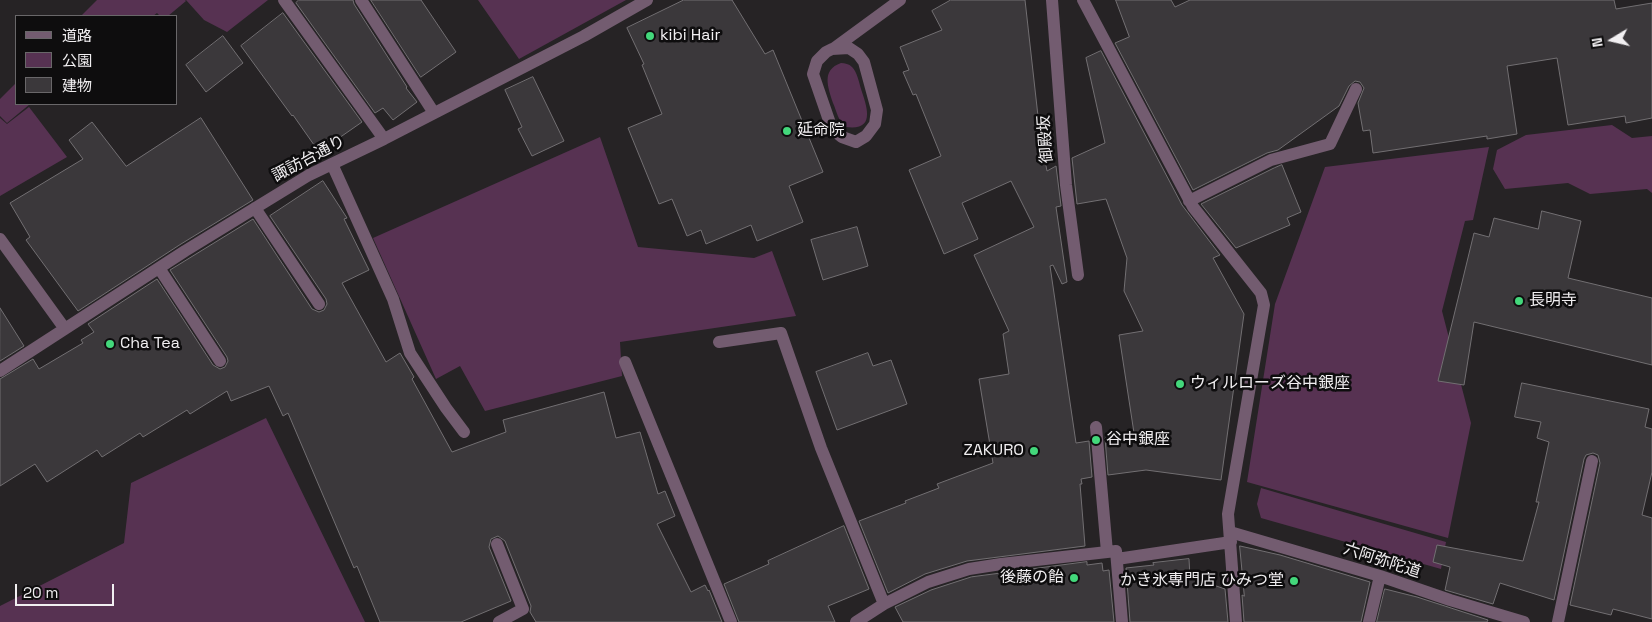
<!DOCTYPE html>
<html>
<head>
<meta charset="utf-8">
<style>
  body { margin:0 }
  #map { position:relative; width:1652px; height:622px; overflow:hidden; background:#262325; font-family:"Space Grotesk","Noto Sans JP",sans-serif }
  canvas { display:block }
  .legend { position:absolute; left:15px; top:15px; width:162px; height:90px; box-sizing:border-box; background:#0e0d0e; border:1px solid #696769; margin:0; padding:6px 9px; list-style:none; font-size:15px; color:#f1eff1 }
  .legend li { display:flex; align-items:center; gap:10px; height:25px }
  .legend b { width:25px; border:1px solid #696769 }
  .north { position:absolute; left:1587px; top:15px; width:50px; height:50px; -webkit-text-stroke:4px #0e0d0e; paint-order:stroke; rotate:261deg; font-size:14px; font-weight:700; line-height:20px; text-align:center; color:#f1eff1 }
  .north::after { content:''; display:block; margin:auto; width:18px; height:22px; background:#f1eff1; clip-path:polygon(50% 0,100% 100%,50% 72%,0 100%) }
  .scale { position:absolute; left:15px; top:584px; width:99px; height:22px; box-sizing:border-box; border:2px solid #f1eff1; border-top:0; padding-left:6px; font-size:15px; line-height:18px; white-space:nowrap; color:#f1eff1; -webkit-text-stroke:4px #0e0d0e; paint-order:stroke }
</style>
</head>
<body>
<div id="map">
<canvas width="1652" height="622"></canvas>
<ul class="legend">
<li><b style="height:6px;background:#735c70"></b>道路</li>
<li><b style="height:14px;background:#573252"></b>公園</li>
<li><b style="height:14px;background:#3b383b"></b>建物</li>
</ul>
<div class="north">N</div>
<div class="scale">20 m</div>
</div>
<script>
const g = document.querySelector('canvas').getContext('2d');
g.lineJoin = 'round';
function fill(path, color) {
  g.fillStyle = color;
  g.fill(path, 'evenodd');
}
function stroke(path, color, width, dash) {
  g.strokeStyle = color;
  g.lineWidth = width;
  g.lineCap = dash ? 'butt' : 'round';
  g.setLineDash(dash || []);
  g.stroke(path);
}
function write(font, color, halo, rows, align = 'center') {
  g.font = font + ' "Space Grotesk","Noto Sans JP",sans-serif';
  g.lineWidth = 5;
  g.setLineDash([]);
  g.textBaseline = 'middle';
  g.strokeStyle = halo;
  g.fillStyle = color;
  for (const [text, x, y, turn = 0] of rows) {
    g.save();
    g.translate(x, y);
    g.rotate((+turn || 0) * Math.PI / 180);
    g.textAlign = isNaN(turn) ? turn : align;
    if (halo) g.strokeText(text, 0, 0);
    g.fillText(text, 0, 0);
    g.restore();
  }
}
const green = new Path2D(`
  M97,0h88l1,1 -18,15h-8l-3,-3 -4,3h-72z
  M186,0h82l-41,32 -23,-12z
  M478,0h148l-107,59z
  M841,63c4,0 8,1 11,4 5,5 7,15 9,22 6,18 15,42 -15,38 -8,-6 -9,-15 -13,-24 -5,-16 -12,-33 8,-40z
  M16,83v21h14l-23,19 -7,-7v-17z
  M29,107l38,50 -67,39v-78l7,6z
  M1612,125l20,13 20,-2v57l-5,-4 -57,5 -22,-11 -63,6 -12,-20 4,-19 29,-15z
  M600,137l38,110 116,11 18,-7 24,65 -176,26 2,34 -137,35 -25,-45 -24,13 -63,-141z
  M1489,147l-16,73 -8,1 -23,90 29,112 -23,115 -201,-56 28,-178 50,-137z
  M266,418l99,204h-365v-16l124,-63 7,-60z
  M1261,488l185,54 -5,27 -180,-51 -4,-14z`);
const building = new Path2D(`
  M299,0h54l1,4 53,83 -1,1 11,14 -24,18 -10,-12 -8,5 -79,-110z
  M371,0h50l35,52 -35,25z
  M684,0h48l33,54 8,-4 50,122 -34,14 14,36 -46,19 -6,-16 -45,19 -5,-14 -14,6 -15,-37 -13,5 -31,-76 34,-14 -20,-49 2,-1 -17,-36z
  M951,0h74l15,134 7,37 9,-5 5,40 -5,1 11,75 -5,2 -9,-19 -3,1 26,177 13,-2 3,36 -11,2 1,5h-2l5,62 -118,15 -42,13 -37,19 -29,-72 47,-18 -1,-2 34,-13 -2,-4 56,-21 -14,-84 30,-5 -6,-40 6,-3 -35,-76 60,-28 -23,-46 -49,22 16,36 -34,15 -35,-84 32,-14 -25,-62 -3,1 -10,-23 6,-2 -9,-23 42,-17 -10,-19z
  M1116,0h55l4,7 15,-7h424l2,9 36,-6v115l-26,5 -1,-7 -57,9 -11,-67 -50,8 10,68 -30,5v-3l-114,17 -3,-23 -7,1 -5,-28 6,-15 -4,-6 -5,-1 -6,5 -10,20 -61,44 -11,3 -74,37 -78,-147 14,-6z
  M283,13l79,109 -43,30 -26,-37 -1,1 -51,-70z
  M223,36l20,27 -37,29 -20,-27z
  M1101,51l81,154 38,50 -7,3 31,56 -23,166 -75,-10 -38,5 -3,-37 29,-5 -15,-98 24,-4 -19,-40 3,-33 -21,-59 -29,5 -5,-46 33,-15 -19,-85z
  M533,77l31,64 -32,15 -14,-27 4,-2 -17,-37z
  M201,118l52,82 -72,44 -103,67 -52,-71 4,-3 -20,-34 73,-44 -14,-19 23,-18 34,44z
  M1282,165l19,47 -14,6 3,7 -54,23 -35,-44 73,-36z
  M323,181l24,37 -3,1 25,51 -27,13 44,79 14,-9 14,24 -2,2 40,73 54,-20 -3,-12 101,-28 12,46 24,-6 18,62 7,-3 10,25 -18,8 34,68 14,-7 3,6 1,-1 13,32h-186l-6,-10 1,-6 -26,-65 -7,-5 -7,3 -2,8 22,54 -50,21h-81l-23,-56 -3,2 -66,-155 -5,3 -14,-30 -38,15 -4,-10 -37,23 -3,-4 -44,27 -3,-4 -38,24 -5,-7 -50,32 -12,-18 -35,22v-107l33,-20 6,10 44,-26 -2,-3 13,-8 -6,-8 69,-45 56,86 7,4 5,-2 3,-6 -1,-4 -57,-87 83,-51 59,90 7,3 5,-2 3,-6 -1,-5 -56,-83z
  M1542,211l39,10 -13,57 84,20v67l-178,-43 -10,63 -26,-4 36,-148 15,4 5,-19 44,11z
  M857,227l11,39 -45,14 -12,-40z
  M0,308l24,38 -24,15z
  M868,353l5,13 18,-6 16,44 -70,26 -21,-58z
  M1522,383l127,26 -4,18 7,2v43l-10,43 10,3v101l-39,-10 -2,6 -41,-10 30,-142 -2,-8 -5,-2 -7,2 -2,4 -30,141 -54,-17 -7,21 -48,-14 5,-23 -17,-5 4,-17 86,16 16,-59h-3l13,-60 -12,-4 4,-16 -26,-5z
  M844,526l25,63 -41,17 7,16h-96l-15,-38 45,-20 -1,-3z
  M1240,546l40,9 90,27 -9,40h-117l-2,-27 2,1z
  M1189,559l1,18 35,12 3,33h-98l-4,-54 28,-3 -1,-2z
  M1087,562v3l15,-2 1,8 6,-1 5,52h-211l-8,-15 36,-17 40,-13z
  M1385,589l32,8 71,23 -1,2h-110z`);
const minor = new Path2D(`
  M284,0l100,139
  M361,0l73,113
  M1052,0l14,185 12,90
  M1083,0l110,207 68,86 3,12 -36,209 8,108
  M849,48l9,6 6,8 13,48 -2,14 -9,12 -10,6 -14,-5 -10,-8 -19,-55 4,-13 9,-9 6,-3z
  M833,49l67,-49
  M332,164l61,135 17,54 36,55 18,24
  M1189,201l82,-41 59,-16 26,-55
  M255,208l64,96
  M0,239l65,90
  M159,268l61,93
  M719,342l62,-9 40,115 63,156
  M625,362l106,260
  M0,371l185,-120 124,-76 75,-36 200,-103 63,-36
  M1096,427l11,125
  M1230,532l150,44 70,24 74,22
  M497,544l26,65 -24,13
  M1117,559l114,-17
  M856,622l28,-18 44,-22 41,-13 32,-5 115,-13 6,71
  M1369,622l11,-46
  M1558,622l34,-161`);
const markers = [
  [650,36,5,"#43d77b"],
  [787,131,5,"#43d77b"],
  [1519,301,5,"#43d77b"],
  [110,344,5,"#43d77b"],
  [1180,384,5,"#43d77b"],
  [1096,440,5,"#43d77b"],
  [1034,451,5,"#43d77b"],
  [1074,578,5,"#43d77b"],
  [1294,581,5,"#43d77b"]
];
const poiNames = [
  ["kibi Hair",660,36],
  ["延命院",797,131],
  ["長明寺",1529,301],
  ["Cha Tea",120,344],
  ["ウィルローズ谷中銀座",1190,384],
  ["谷中銀座",1106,440],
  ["ZAKURO",1024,451,"right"],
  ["後藤の飴",1064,578,"right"],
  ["かき氷専門店 ひみつ堂",1284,581,"right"]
];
const streetNames = [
  ["御殿坂",1046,139,-94],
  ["諏訪台通り",309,159,-28],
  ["六阿弥陀道",1382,561,18]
];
fill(green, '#573252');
fill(building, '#3b383b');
stroke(building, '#726f72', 1);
stroke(minor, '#735c70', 12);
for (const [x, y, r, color] of markers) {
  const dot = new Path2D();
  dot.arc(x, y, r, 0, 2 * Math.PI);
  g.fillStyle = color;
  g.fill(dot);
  stroke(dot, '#0e0d0e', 2);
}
write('16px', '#f1eff1', '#0e0d0e', poiNames, 'left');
write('16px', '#f1eff1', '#0e0d0e', streetNames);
</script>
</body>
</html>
